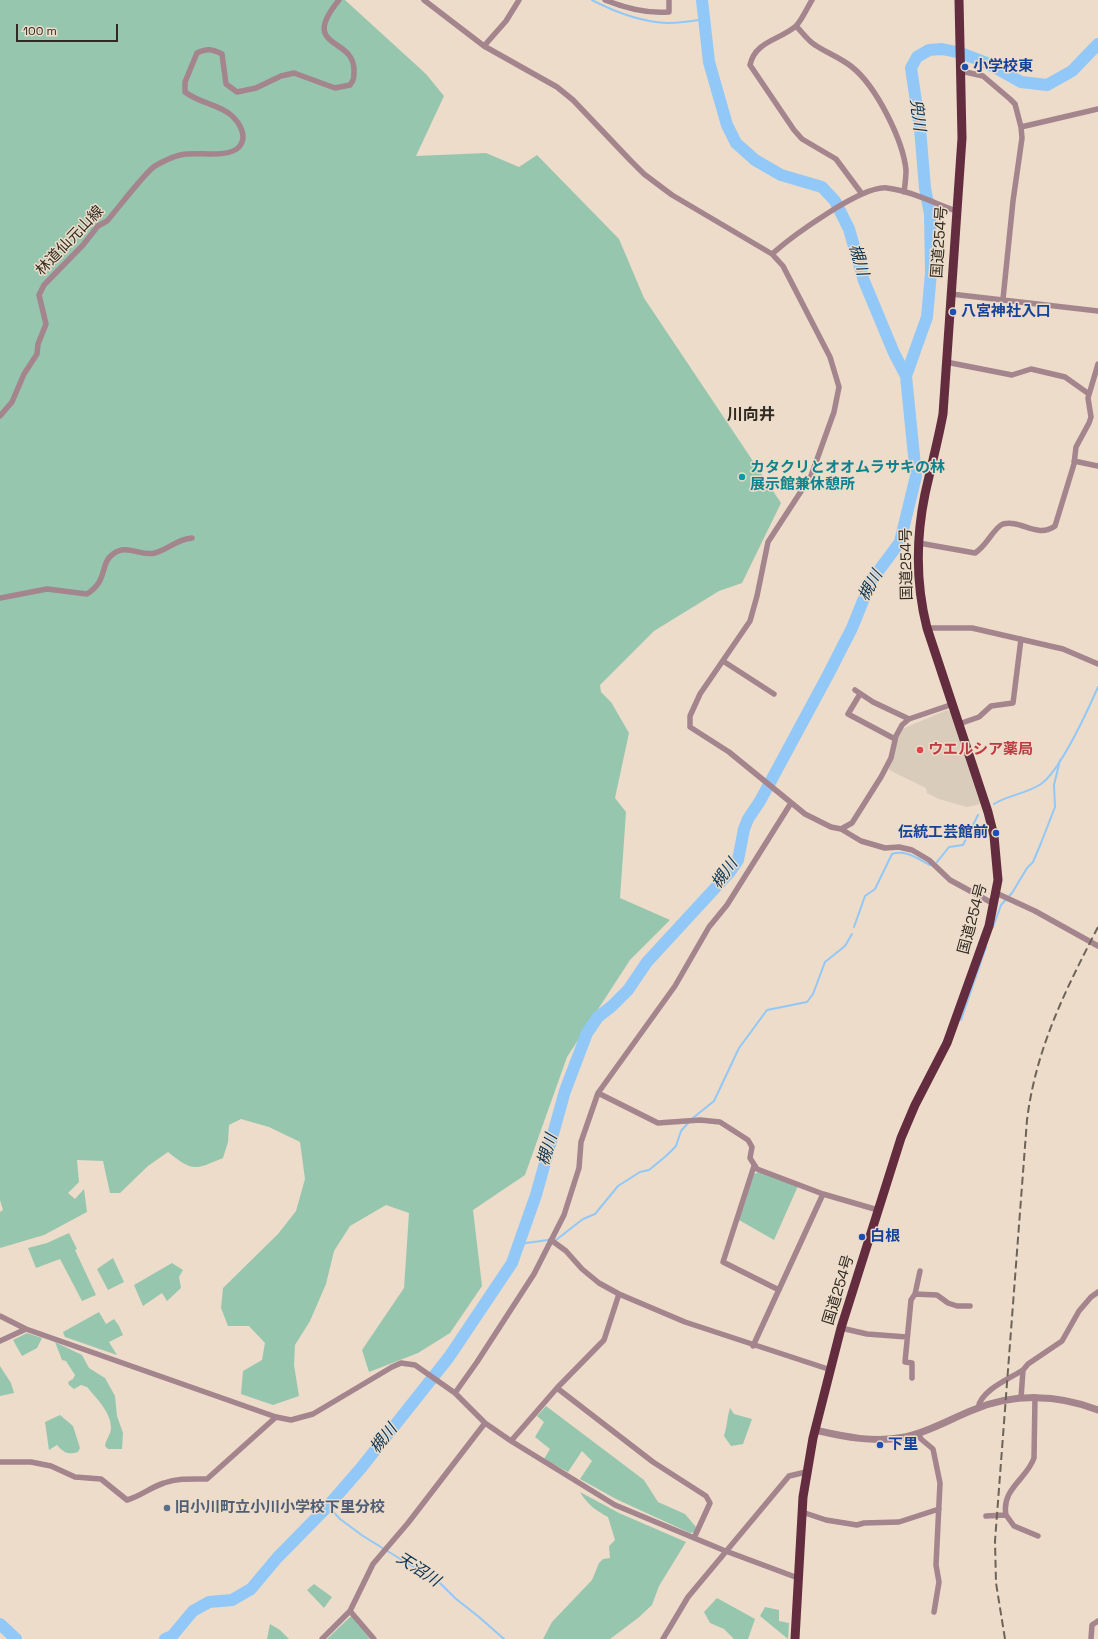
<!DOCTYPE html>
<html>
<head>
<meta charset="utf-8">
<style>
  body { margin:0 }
  #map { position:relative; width:1098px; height:1639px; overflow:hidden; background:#ecdcc9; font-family:"Space Grotesk",sans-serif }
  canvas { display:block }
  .scale { position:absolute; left:16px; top:24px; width:102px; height:18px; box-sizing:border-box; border:2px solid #302a22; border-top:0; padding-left:5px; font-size:12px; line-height:14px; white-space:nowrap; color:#302a22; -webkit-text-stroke:3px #ecdcc9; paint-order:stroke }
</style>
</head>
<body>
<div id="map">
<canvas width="1098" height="1639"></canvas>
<div class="scale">100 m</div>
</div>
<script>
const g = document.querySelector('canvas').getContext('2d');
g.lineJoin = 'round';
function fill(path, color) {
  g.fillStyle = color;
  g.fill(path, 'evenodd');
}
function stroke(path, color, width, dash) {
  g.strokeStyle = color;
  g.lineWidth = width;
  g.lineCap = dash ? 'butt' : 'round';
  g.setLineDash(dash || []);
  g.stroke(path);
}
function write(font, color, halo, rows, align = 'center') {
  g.font = font + ' "Space Grotesk","Noto Sans JP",sans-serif';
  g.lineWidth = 3;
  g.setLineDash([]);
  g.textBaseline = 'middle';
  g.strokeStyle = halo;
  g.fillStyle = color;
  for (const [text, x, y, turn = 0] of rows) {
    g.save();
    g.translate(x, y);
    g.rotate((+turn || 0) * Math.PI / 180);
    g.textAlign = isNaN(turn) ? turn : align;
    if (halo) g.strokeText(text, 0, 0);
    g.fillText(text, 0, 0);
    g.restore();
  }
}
const commercial = new Path2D(`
  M947,710l3,2 30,92 -13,3 -28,-8 -12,-6 -1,-5 -37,-18 5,-27 8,-14z`);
const green = new Path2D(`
  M0,0h345l81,74 18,22 -28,60 70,-3 33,14 18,-12 82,84 25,59 137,205 -39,80 -23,8 -65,40 -54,54 1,7 10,10 18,31 -14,65 11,14 -6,86 50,22 -40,40 -63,97 -42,118 -52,35 9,76 -32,47 -32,20 -49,19 -7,-22 42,-62 5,-75 -23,-8 -36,21 -16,25 -8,33 -16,37 -15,24 -1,20 5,31 -26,9 -32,-11 2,-23 19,-11 3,-17 -16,-17h-21l-7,-18 2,-20 55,-54 18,-23 9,-32 -5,-37 -31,-15 -28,-8 -12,6 -1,17 -5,16c-29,12 -30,14 -55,-6l-20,14 -28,27h-10l-7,-32 -26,-1 2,22 -11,11 7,6 9,-10 3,23 -43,23 -44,13v-36l3,-2 -3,-10z
  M759,1172l39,14 -24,54 -35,-20 15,-46z
  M69,1233l8,16 -2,1 21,45 -14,6 -22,-42 -24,9 -8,-20 19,-5z
  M113,1258l11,24 -16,8 -11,-21z
  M172,1263l11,7 -4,7 2,11 -14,13 -5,-8 -19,13 -9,-21z
  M99,1312l7,12 8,-5 5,7 4,9 -14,7 8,13 -52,-18 -2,-5z
  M27,1333l15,5 -5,10 -15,8 -9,-16z
  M55,1342l27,13 7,13 16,10 10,18 2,20 6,17 -1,16h-14l-3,-3c1,-7 6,-12 6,-18 0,-16 -15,-30 -24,-41l-6,-2 -7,4 -5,-4 -1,-3 5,-3 2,-4 -9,-14 -4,-1z
  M0,1366l11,17 3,10 -14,3z
  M546,1406l98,74 14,22 27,12 11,13 -1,5 -5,1 -74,-34 -36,-20 12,-18 -10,-10 -14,21 -24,-13 6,-10 -15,-12 9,-15 -7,-6z
  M730,1408l4,6 18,5 -9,25 -12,2 -7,-10c3,-9 3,-19 6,-28z
  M60,1415l13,11 7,22 -2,4c-10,3 -14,1 -21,-7l-8,5 -4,-28z
  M580,1492l39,21 67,29 -27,44 -7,19 -14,13 -28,21h-67l9,-17 40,-42 7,-17 4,-4 7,-1 -1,-12 6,-6 -7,-23c-13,-7 -21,-13 -28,-25z
  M314,1584l18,13 -8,11 -17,-18z
  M717,1598l38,21 -7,20h-14l-10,-10 -14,-6 -6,-11z
  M765,1607l14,3v11l10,2 -1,16 -28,-23z
  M352,1616l18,23h-43l23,-22z
  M270,1624l10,6 9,9h-22z`);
const stream = new Path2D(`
  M592,0c23,12 49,22 76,23 12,0 25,-2 37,-4
  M994,804c14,-9 32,-10 47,-20 19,-13 47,-74 57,-97
  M937,862l12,-15 14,-2 15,-30
  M854,927l11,-31 10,-7 17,-35c13,-5 26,5 38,11
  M993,927l8,-22 11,-12 15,-25 6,-6 8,-19 14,-36 -1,-22 6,-25
  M961,1020l25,-73
  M693,1118l21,-17 25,-53 28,-38 40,-8 6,-8 12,-32 20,-16 7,-12
  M556,1240l27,-21 12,-5 23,-28 22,-14 9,-2 17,-14 10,-10 5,-15 7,-8
  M519,1244l29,-4
  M328,1506l12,13 23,17 78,48 14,14 24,19 25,22`);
const river = new Path2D(`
  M906,376l21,-59 4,-44 -1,-59 -5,-26 -5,-60 -9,-60 6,-11 12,-7 13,-1 19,4 26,10 34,19 26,3 25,-14 26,-27
  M0,1624l16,15
  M165,1639l7,-3 21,-25 16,-9 23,-2 19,-11 26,-31 51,-52 33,-38 88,-111 63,-94 24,-68 29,-104 22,-58 11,-16 14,-11 16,-16 19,-28 82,-89 9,-13 6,-31 4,-10 12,-18 68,-126 24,-47 19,-47 29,-39 16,-66 -10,-100 -12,-23 -30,-72 -15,-52 -14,-28 -13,-14 -41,-12 -26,-15 -19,-17 -9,-18 -18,-63 -7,-62`);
const minor = new Path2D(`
  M424,0l60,46 73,41 16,13 57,60 14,14 28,21 100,59 11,12 47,91 9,30 -5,25 -23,64 -43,66 -11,54 -7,25 -50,73 -10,22v11l39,25 76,62 26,13 10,2 20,12 24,7 14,-1 13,3 17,10 21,20 44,24
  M605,0c20,8 42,14 64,12v-12
  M812,0c-5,8 -10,20 -16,26 -16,14 -41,15 -46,39l44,65 8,9 34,20 26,35
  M796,26c6,6 12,15 19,19 12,8 26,13 37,22 24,19 51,73 54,103 0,7 -1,15 -2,22
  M484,46l22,-25 13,-21
  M961,71l22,5 27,23 5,5 6,23 1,11 -9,63 -10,98
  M1021,127l77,-18
  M772,254c19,-17 90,-69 115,-66 24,3 47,15 69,23
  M951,294l147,17
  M946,362l66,13 19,-6 34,8 24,17
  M0,416l12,-14 12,-28 13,-20 1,-10 8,-20 -7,-29 5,-10 39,-40 15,-19 9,-5c9,-10 39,-50 48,-55 7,-4 17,-9 25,-11 15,-4 48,4 59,-8 9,-10 1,-24 -8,-32 -13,-11 -32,-12 -46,-23v-10l12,-29c10,-5 15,-4 25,1l4,30 11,8 19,-4 25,-12 13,-3 41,15 15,-3c4,-5 4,-8 4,-14 1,-35 -56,-21 -15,-71
  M1074,461l24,5
  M919,543l56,10c12,-7 19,-26 28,-29 18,-5 34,15 52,2l19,-62 2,-17 13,-24 2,-6 -3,-19 10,-34
  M0,598l47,-9 40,5c22,-14 12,-30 26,-40 14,-11 27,3 42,-1 14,-4 22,-14 37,-15
  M927,628h45l91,21 35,15
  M723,661l51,33
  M855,690l18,12 36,17
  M860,694l-12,20 47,25
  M959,724l20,-7 12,-11 22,-3 8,-64
  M841,829l11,-6 29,-46 10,-19 5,-22 6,-11 7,-6 44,-15
  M996,893l39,18 63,35
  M598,1093l60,30 42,-3 20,2 28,18 4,7 -2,11 7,11 66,25 55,16
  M754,1166l-31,96 56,28
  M551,1240l15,11 16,18 17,14 20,11 66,28 146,48
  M915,1294l22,1 11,8 9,3h13
  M0,1316l26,13 250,88 15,3 22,-6 79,-47 9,-4 14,2 40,28 30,30 26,18 104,64 108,45 75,28
  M841,1328l26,6 40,3
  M0,1341l26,-12
  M753,1346l70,-152
  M912,1378v-15l-7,-1 6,-62 4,-6 5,-23
  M557,1388l96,74 53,34 4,7 -16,35
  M455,1393l22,-31 57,-88 30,-59 15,-47 2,-26 17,-49 77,-107 34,-59 18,-22 64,-102
  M1021,1398l2,-28 5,-6 34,-23 17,-30 12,-14 7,-5
  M978,1408c3,-18 31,-29 45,-38
  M918,1433l3,6 12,10 7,34 -4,82 3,17 -5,30
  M511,1441l46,-53 47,-48 15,-46
  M0,1462h31l20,4 24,11 26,2 26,21c14,-4 24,-13 37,-17 14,-5 28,-4 43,-4l69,-62
  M802,1512l24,8 31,5 7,-2 35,-1 40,-13
  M1006,1515c-5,-26 21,-36 28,-57l1,-61
  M986,1516l20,-1 8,11 24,10
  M350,1611l24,28
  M322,1639l28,-28 23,-47 35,-41 77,-100
  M663,1639l25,-42 101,-121 17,-4
  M1091,1639l1,-14 6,-4`);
const tertiary = new Path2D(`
  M815,1430c30,7 59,13 90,7 24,-5 45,-18 68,-27 40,-17 85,-16 125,0`);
const trunk = new Path2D(`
  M795,1639l8,-142 10,-59 28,-110 60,-190 14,-33 32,-62 42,-117 9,-46 -4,-44 -6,-24 -61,-184c-11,-43 -11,-90 -2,-134 6,-27 13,-53 18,-80l19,-276 -3,-138`);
const rail = new Path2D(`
  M1005,1639l-9,-56 -1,-42 32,-421c9,-72 38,-129 71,-193`);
const markers = [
  [965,67,4,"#1a4fb4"],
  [953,312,4,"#1a4fb4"],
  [742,477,4,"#0f9aa8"],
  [920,750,4,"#e0444e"],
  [996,833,4,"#1a4fb4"],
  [862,1237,4,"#1a4fb4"],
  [880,1445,4,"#1a4fb4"],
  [167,1508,4,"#5c6f8a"]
];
const transitNames = [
  ["小学校東",973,67],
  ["八宮神社入口",961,312],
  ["伝統工芸館前",988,833,"right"],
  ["白根",870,1237],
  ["下里",888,1445]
];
const streetNames = [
  ["林道仙元山線",70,241,-46],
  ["国道254号",940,242,-86],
  ["国道254号",907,564,-91],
  ["国道254号",973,919,-75],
  ["国道254号",839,1290,-73]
];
const cultureNames = [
  ["カタクリとオオムラサキの林",750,468],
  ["展示館兼休憩所",750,485]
];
const healthNames = [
  ["ウエルシア薬局",928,750]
];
const serviceNames = [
  ["旧小川町立小川小学校下里分校",175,1508]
];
const waterNames = [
  ["兜川",917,115,83],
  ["槻川",858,260,73],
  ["槻川",871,586,-61],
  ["槻川",725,874,-54],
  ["槻川",548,1150,-74],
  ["槻川",384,1439,-52],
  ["天沼川",418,1570,33]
];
const neighbourhoodNames = [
  ["川向井",751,416]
];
fill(commercial, '#daccba');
fill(green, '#97c6af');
stroke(stream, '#91c8f8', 2);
stroke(river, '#91c8f8', 12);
stroke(minor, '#a4848d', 5.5);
stroke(tertiary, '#a4848d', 7);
stroke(trunk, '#642c3f', 9);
stroke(rail, '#6d6459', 2, [8, 4]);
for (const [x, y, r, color] of markers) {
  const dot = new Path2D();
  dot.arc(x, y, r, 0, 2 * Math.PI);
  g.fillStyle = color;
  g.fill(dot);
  stroke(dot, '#ecdcc9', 1.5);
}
write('bold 15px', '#164399', '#ecdcc9', transitNames, 'left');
write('15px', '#302a22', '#ecdcc9', streetNames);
write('bold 15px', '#0d838f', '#ecdcc9', cultureNames, 'left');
write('bold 15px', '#be3a42', '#ecdcc9', healthNames, 'left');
write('bold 15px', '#4e5e75', '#ecdcc9', serviceNames, 'left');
write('italic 16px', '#093352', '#ecdcc9', waterNames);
write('bold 16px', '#302a22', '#ecdcc9', neighbourhoodNames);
</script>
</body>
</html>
